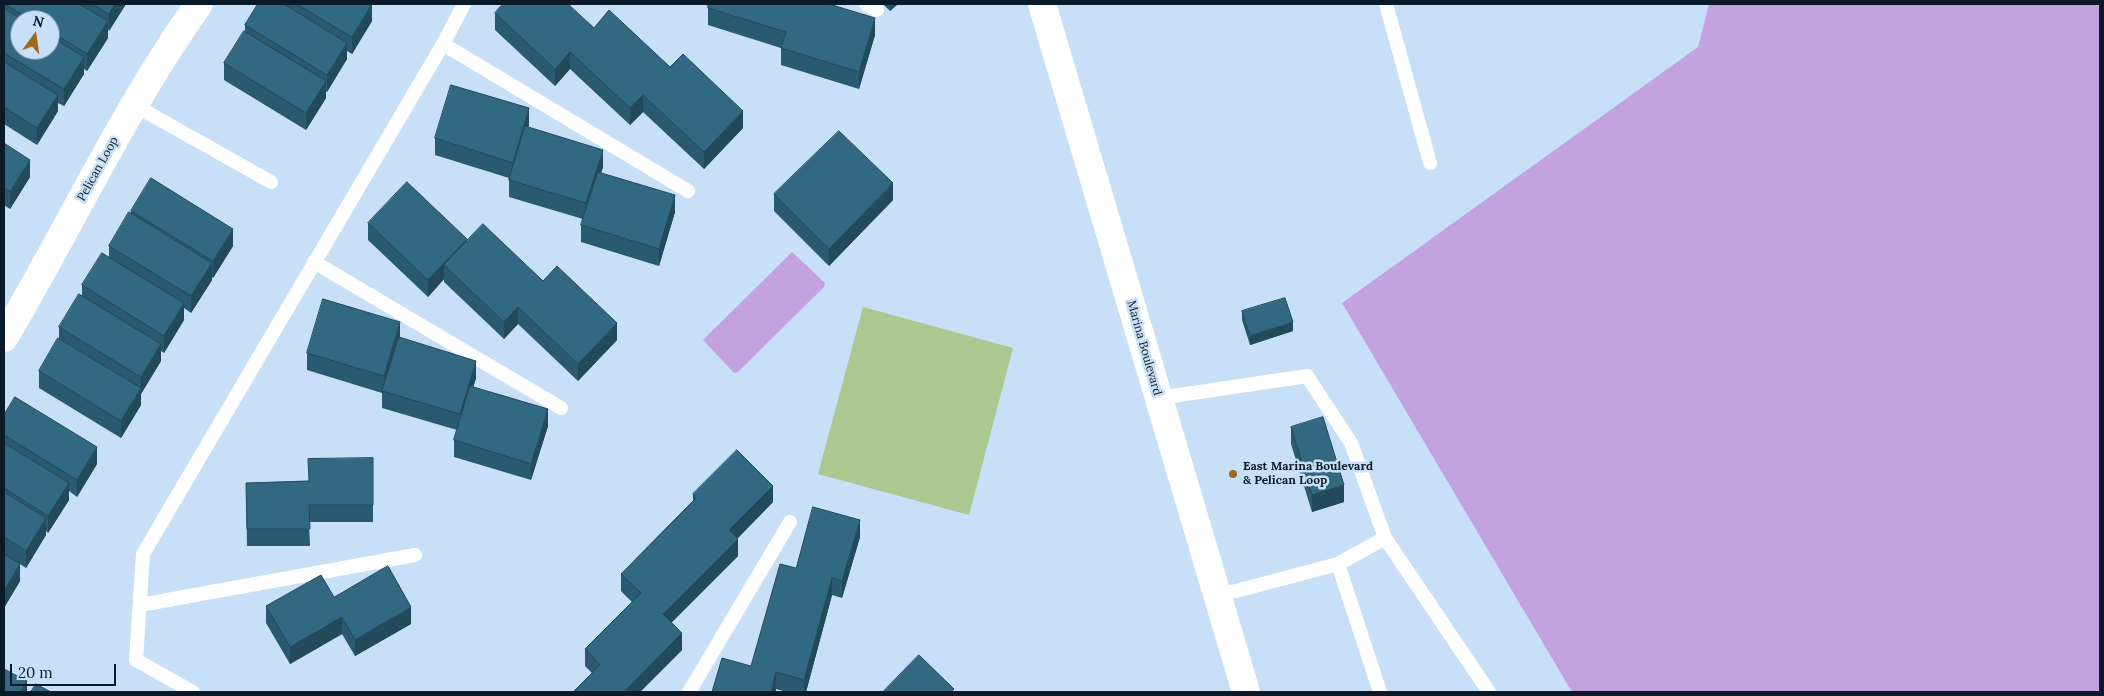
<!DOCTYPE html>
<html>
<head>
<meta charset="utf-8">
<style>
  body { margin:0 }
  #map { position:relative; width:2104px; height:696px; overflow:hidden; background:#c7dff7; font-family:Lora,serif }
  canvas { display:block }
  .frame { position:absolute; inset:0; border:5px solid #0b1a28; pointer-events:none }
  .north { position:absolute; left:10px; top:10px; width:50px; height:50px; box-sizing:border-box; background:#c7dff7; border:1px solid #7c90a4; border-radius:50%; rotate:14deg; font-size:14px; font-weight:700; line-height:20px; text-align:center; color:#0b1a28 }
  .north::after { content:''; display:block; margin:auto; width:18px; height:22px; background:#9e6822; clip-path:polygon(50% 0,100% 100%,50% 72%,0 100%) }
  .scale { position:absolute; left:10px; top:664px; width:106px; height:22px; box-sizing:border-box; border:2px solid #0b1a28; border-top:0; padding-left:6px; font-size:15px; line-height:18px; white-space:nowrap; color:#0b1a28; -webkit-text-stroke:4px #c7dff7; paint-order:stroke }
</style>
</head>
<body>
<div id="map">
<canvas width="2104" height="696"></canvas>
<div class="frame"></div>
<div class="north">N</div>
<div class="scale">20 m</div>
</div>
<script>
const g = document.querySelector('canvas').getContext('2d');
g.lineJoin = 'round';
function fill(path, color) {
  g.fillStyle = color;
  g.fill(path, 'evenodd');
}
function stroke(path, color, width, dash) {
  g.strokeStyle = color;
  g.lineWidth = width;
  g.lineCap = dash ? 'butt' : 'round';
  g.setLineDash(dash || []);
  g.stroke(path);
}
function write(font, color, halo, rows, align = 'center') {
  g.font = font + ' Lora,serif';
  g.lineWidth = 5;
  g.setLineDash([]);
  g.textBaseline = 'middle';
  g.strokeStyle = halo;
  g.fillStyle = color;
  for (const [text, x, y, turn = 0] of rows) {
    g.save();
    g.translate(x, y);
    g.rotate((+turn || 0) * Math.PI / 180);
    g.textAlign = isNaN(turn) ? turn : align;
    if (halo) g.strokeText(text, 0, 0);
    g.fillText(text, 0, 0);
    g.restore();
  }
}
const green = new Path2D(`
  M863,307l150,41 -44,167 -151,-41z`);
const water = new Path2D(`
  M1709,4h391v688h-528l-230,-389 356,-256z
  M792,252l33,31 -1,4 -86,85 -4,1 -31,-33z`);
const service = new Path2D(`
  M866,4l11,6
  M1386,4l44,159
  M443,44l245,147
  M134,105l137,77
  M314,262l247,146
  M1159,398l148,-22 44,67 34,95
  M1338,564l42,128
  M1217,596l121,-32 47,-26 104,154
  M140,605l275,-50
  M193,692l-57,-32 7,-106 300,-510 21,-40
  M689,692l101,-170`);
const minor = new Path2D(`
  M4,338c66,-111 120,-229 195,-334`);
const tertiary = new Path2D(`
  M1042,4l204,688`);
const wall = new Path2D(`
  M5,4h121l-17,27 -1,-2v9l-21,33 -3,-2v5l-20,32 -6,-3v8l-21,34 -33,-21v-116l1,1zM20,20h30v30z
  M258,4h114v17l-20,33 -5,-3v8l-20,33 -1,-1v7l-20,32 -82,-50v-17l21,-32v-6z
  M702,4h127l46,31 -16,54 -78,-24v-17l-73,-23v-17l1,-2z
  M883,4h15l-8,7z
  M495,13l99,15 76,39 73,61 -39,41 -61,-57 -13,13 -60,-56 -15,17 -60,-56z
  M529,125l-1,2 75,40 -2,6 74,39 -16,54 -78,-24v-17l2,-6 -74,-22v-19l-74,-23v-17z
  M4,143l26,34 -20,32 -6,-4z
  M774,194l119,6 -64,66 -55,-55z
  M131,211l102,35 -20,32 -1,-1v3l-21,33 -7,-5v12l-20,33 -3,-2v10l-20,33v11l-20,33 -82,-50v-17l20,-33v-11l23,-31v-11l27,-28v-11l22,-33z
  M368,223l99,18 76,40 74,59 -39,41 -60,-57 -14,15 -60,-57v-3l-16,18 -60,-57z
  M1242,311l51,20 -43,14 -8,-25z
  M400,337l76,41 -3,9 75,39 -17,54 -77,-23v-17l3,-10 -75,-22v-15l-75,-23v-17z
  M4,415l93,49 -20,33 -8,-6v9l-21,33 -2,-2v4l-20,33 -6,-4v17l-16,27z
  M1291,427l53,75 -32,10 -21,-68z
  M373,458v64h-64l1,24h-63l-1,-63 62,-2z
  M693,494l80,8 -35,36v18l-67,67 11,27 -42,42h-67l19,-19 -7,-7v-17l47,-47 -11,-11v-17l72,-73z
  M860,537l-18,61 -10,-3 -26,97h-19l-11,-3 -25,-23 45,-98z
  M334,597l77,27 -56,32 -13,-22 -52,30 -24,-41v-17z`);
const shadedWall = new Path2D(`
  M115,4h11l-17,27v-17z
  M372,4v17l-20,33v-17z
  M890,4h8l-8,7z
  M875,18v17l-16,54v-17z
  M108,21v17l-21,33v-17z
  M347,43v16l-20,33v-17z
  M570,52v17l-15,17v-17z
  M84,57v17l-20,32v-17z
  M326,81v17l-20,32v-17z
  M58,95v16l-21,34v-17z
  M643,95v17l-13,13v-17z
  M529,108v17l-16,55v-17z
  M743,111v17l-39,41v-17z
  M603,150v17l-17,53v-17z
  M30,160v17l-20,32v-17z
  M893,183v17l-64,66v-17z
  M675,195v17l-16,54v-17z
  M233,229v17l-20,32v-17z
  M467,239v17l-23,9v14l-16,18v-17z
  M212,263v17l-21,33v-17z
  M184,303v17l-20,33v-17z
  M518,307v17l-14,15v-17z
  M400,322v17l-16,52v-15z
  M1293,322v9l-43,14v-9z
  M617,323v17l-39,41v-17z
  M161,344v17l-20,33v-17z
  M476,361v17l-16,53v-17z
  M141,388v17l-20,33v-17z
  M548,409v17l-17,54v-16z
  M97,447v17l-20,33v-17z
  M69,483v17l-21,33v-17z
  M1344,485v17l-32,10v-17z
  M773,486v16l-44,45v-17z
  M46,518v17l-20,33v-17z
  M860,520v17l-18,61v-17z
  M738,539v17l-75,75v-17z
  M20,564v17l-16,27v-17z
  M832,578v17l-26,97h-2v-12z
  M411,607v17l-56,32v-16z
  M342,617v17l-52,30v-17z
  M682,633v17l-42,42h-14v-2z
  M776,672v20h-5z
  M27,681v11h-7z`);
const building = new Path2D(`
  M5,4h74l29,17 -21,33 -37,-23v-11h-19z
  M93,4h22l-6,10z
  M258,4h26l63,39 -20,32 -82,-50z
  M297,4h75l-20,33z
  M503,4h65l26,24 15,-18 61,57 13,-13 60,57 -39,41 -61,-57 -13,13 -60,-56 -15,17 -60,-56z
  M709,4h120l46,14 -16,54 -78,-24 5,-16 -78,-24z
  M4,8l19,12h-3v30h30v-14l34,21 -20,32 -60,-36z
  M244,31l82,50 -20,32 -82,-50z
  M4,62l54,33 -21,33 -33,-21z
  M451,85l78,23 -16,55 -78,-25z
  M525,126l78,24 -17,53 -77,-23z
  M839,131l54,52 -64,66 -55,-55z
  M4,143l26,17 -20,32 -6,-4z
  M598,172l77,23 -16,54 -78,-24z
  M151,178l82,51 -20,32 -82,-50z
  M407,182l60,57 -39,41 -60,-57z
  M129,212l83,51 -21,33 -82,-50z
  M483,224l60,57 14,-15 60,57 -39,41 -60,-57 -14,15 -60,-57z
  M102,253l82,50 -20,33 -82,-51z
  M79,294l82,50 -20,33 -82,-50z
  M1285,298l8,24 -43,14 -8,-25z
  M323,299l77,23 -16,54 -77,-23z
  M399,337l77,24 -16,53 -78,-23z
  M58,338l83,50 -20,33 -82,-50z
  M470,386l78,23 -17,55 -77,-24z
  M15,397l82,50 -20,33 -73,-45v-20z
  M1323,417l21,68 -32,10 -21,-68z
  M4,443l65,40 -21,33 -44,-28z
  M737,450l36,36 -44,44 9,9 -75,75 19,19 -56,57 2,2h-55l27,-27 -15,-16 56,-56 -20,-19 75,-76 -3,-4z
  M373,458v47h-64l1,24h-63l-1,-46 63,-2 -1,-22z
  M4,492l42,26 -20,33 -22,-14z
  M813,507l47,13 -18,61 -10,-3 -28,102 -28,-8 -5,20h-59l10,-34 29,8 29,-102 16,4z
  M4,554l16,10 -16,27z
  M388,566l23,41 -56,33 -13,-23 -52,30 -24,-41 55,-31 13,22z
  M919,655l35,34 -3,3h-68z
  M4,669l23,12 -7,11h-16z
  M36,684l15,8h-20z`);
const markers = [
  [1233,474,5,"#9e6822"]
];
const streetNames = [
  ["Pelican Loop",98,169,-61],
  ["Marina Boulevard",1144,348,74]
];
const poiNames = [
  ["East Marina Boulevard",1243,467],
  ["& Pelican Loop",1243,481]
];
fill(green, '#adc790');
fill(water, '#c3a3df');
stroke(service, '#fff', 14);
stroke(minor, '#fff', 28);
stroke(tertiary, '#fff', 28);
fill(wall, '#295a6f');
fill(shadedWall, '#224a5a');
fill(building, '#306981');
stroke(building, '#224a5a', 1);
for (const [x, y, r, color] of markers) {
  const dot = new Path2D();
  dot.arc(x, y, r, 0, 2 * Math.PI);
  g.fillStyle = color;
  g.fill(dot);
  stroke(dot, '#c7dff7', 2);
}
write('12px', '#0b1a28', '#c7dff7', streetNames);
write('bold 12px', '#0b1a28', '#c7dff7', poiNames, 'left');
</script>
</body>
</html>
